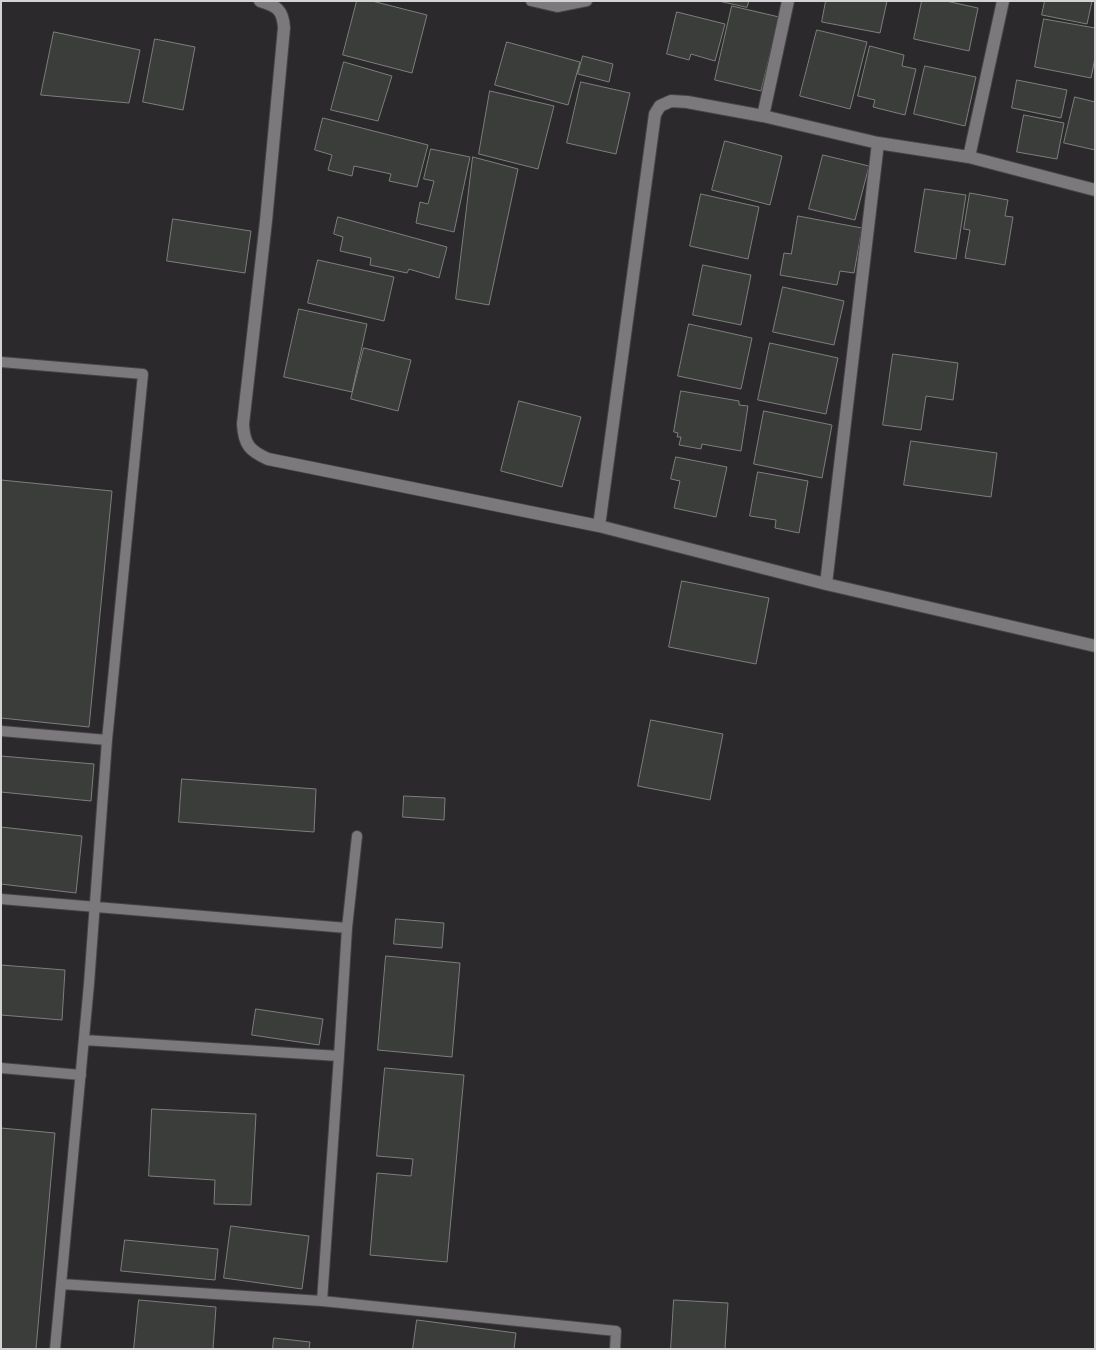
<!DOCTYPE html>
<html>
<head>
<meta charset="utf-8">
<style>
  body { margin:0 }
  #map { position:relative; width:1096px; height:1350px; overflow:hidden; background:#2b292c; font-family:Quicksand,sans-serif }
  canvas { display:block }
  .frame { position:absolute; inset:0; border:2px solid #d4d3d4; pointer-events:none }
</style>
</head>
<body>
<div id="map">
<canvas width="1096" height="1350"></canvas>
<div class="frame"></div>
</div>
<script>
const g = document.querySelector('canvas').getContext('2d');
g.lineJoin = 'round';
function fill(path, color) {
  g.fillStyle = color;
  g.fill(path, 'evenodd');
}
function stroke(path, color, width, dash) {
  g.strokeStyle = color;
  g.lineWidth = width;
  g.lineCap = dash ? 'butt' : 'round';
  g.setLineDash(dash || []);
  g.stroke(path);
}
const building = new Path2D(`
  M357,1h15l55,14 -15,58 -69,-18z
  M719,1h30l-2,6z
  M826,1h61l-7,32 -58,-11z
  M922,1h24l32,7 -9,43 -55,-12z
  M1045,1h47l-5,23 -45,-9z
  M732,6l47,11 -18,74 -46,-11z
  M677,12l48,12 -10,37 -24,-7 -2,6 -22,-6z
  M1044,19l51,9v30l-4,20 -56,-11z
  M817,30l50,12 -17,67 -50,-13z
  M54,32l86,18 -11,53 -88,-8z
  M155,39l40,8 -12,63 -40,-8z
  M507,42l73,20 -12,43 -73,-20z
  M870,46l34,9 -2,11 14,3 -11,46 -32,-8 2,-7 -17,-4z
  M583,56l30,8 -4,18 -31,-8z
  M344,62l48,14 -14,45 -47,-11z
  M925,66l51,11 -11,49 -51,-12z
  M1017,80l50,10 -6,28 -49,-10z
  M581,82l49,11 -14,61 -49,-11z
  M490,91l64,15 -16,63 -59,-15z
  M1075,97l20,5v48l-31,-7z
  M1024,115l40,8 -7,36 -40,-7z
  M323,118l105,27 -11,42 -28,-6 2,-7 -37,-8 -2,10 -24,-6 4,-15 -17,-5z
  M725,141l57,15 -12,49 -58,-15z
  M431,149l39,8 -16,75 -38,-9 4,-21 8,2 6,-23 -10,-2z
  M823,155l46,11 -14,54 -46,-11z
  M473,157l45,12 -29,136 -33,-6z
  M925,189l41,6 -10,64 -41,-7z
  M970,193l38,7 -3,16 8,1 -8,48 -40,-7 5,-28 -6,-1z
  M701,194l58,13 -11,52 -58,-13z
  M798,216l64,12 -8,45 -14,-2 -3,14 -57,-10 4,-22 7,1z
  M338,217l109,30 -8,31 -30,-9 -2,4 -37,-8 1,-7 -31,-7 3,-14 -9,-3z
  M173,219l78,12 -6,42 -78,-12z
  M318,260l76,17 -10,44 -76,-18z
  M703,265l48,10 -10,50 -48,-10z
  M783,287l61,14 -10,44 -61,-13z
  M299,309l68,15 -15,68 -68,-15z
  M689,324l63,14 -11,51 -63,-13z
  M770,343l68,15 -12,56 -68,-14z
  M364,348l47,12 -13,51 -47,-12z
  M893,354l65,9 -5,37 -27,-4 -5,34 -38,-5z
  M681,391l58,10v4l9,1 -7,45 -39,-7 -1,5 -22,-4 2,-8h-4l1,-4 -4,-1z
  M519,401l62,16 -19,70 -61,-16z
  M764,411l68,14 -10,53 -68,-14z
  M911,441l86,12 -6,44 -87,-12z
  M676,457l51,10 -11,50 -42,-9 6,-27 -9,-2z
  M758,472l50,9 -9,52 -24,-5 1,-8 -26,-4z
  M1,480l111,11 -23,236 -88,-9z
  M682,581l87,17 -13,66 -87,-17z
  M651,720l72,14 -13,66 -72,-14z
  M1,756l93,8 -3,37 -90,-9z
  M182,779l134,10 -2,43 -135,-10z
  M404,796l41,2 -1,22 -41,-3z
  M1,827l81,9 -6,57 -75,-9z
  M396,919l48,4 -2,25 -48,-4z
  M386,956l74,7 -8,94 -74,-7z
  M1,965l64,5 -3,50 -61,-5z
  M256,1009l67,10 -4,26 -67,-10z
  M385,1068l79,7 -17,187 -77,-7 7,-82 34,3 2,-17 -36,-3z
  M152,1109l104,5 -5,91 -37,-1 1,-24 -66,-4z
  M1,1128l54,5 -19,216h-35z
  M231,1226l78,10 -7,53 -78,-11z
  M125,1240l93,9 -3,31 -94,-9z
  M139,1300l77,7 -3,42h-79z
  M674,1300l54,3 -3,46h-54z
  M417,1320l99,13 -2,16h-101z
  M274,1338l36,4 -1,7h-36z`);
const lane = new Path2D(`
  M531,1l26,6 30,-6
  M1,362l142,12 -36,366 -18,244 -34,365
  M1,731l106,9
  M1,899l346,29 -8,128 -255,-16
  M347,928l10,-92
  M1,1068l80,7
  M61,1284l261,17 17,-245
  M322,1301l294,30 -1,18`);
const street = new Path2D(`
  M260,1c17,5 23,9 24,27l-18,193 -23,203c1,21 7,27 25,35l331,67 227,58 269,62
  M763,116l25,-115
  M969,157l34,-156
  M599,526l56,-412 5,-8 11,-5 16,1 76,14 115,27
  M826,584l52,-441 91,14 126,33`);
fill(building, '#3b3d3b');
stroke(building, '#7c7f7c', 1);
stroke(lane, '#464446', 12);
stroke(street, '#464446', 14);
stroke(lane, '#7b797c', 10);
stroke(street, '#7b797c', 12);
</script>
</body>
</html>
